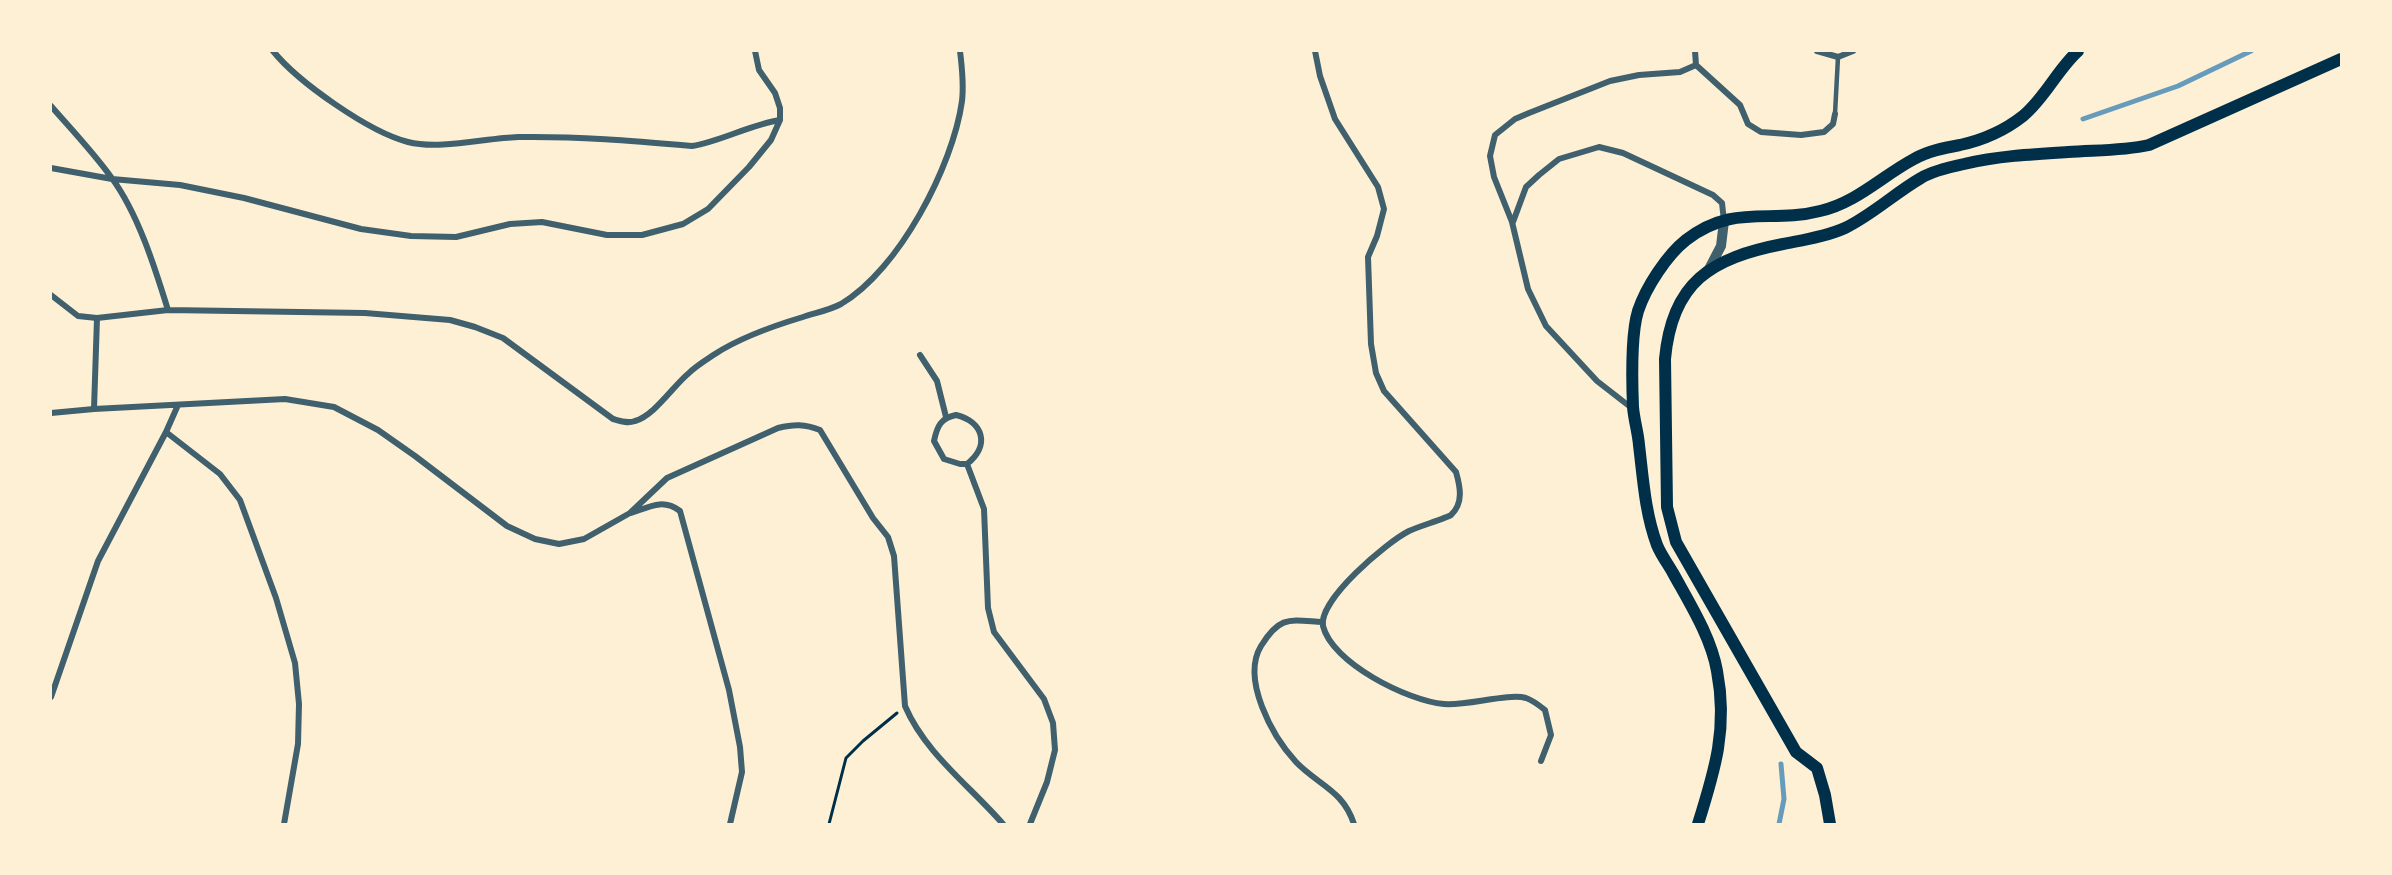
<!DOCTYPE html>
<html>
<head>
<meta charset="utf-8">
<style>
  body { margin:0 }
  #map { position:relative; width:2392px; height:875px; overflow:hidden; background:#fdf0d5; font-family:"Exo 2",sans-serif }
  canvas { display:block }
  .frame { position:absolute; inset:0; border:52px solid #fdf0d5; pointer-events:none }
</style>
</head>
<body>
<div id="map">
<canvas width="2392" height="875"></canvas>
<div class="frame"></div>
</div>
<script>
const g = document.querySelector('canvas').getContext('2d');
g.lineJoin = 'round';
function stroke(path, color, width, dash) {
  g.strokeStyle = color;
  g.lineWidth = width;
  g.lineCap = dash ? 'butt' : 'round';
  g.setLineDash(dash || []);
  g.stroke(path);
}
const stream = new Path2D(`
  M2083,119l95,-33 73,-35
  M1779,824l5,-25 -3,-35`);
const path = new Path2D(`
  M829,824l17,-66 17,-17 34,-28`);
const service = new Path2D(`
  M1835,114l3,-57`);
const minor = new Path2D(`
  M273,51c25,31 96,81 135,91 31,8 78,-4 110,-5 58,-1 116,4 174,9 30,-5 57,-21 88,-26
  M1315,51l5,25 15,43 43,68 6,22 -7,27 -9,21 3,87 5,29 8,18 72,81c4,14 8,31 -5,43 -4,3 -34,12 -42,16 -22,11 -91,69 -86,95 9,37 85,75 121,78 23,2 64,-11 82,-6 6,2 14,8 19,12l6,25 -10,26
  M1695,51l1,14
  M1817,51l21,6 15,-6
  M1696,65l44,40 8,19 13,8 40,3 23,-3 9,-8 2,-10
  M51,106c20,23 42,46 60,71 27,36 44,91 57,133
  M51,168l61,11 68,6 64,13 117,31 50,7 45,1 54,-13 32,-2 65,13h35l41,-11 25,-15 41,-42 22,-27 9,-20v-12l-5,-15 -16,-23 -4,-19
  M1513,222l13,-35 13,-12 20,-16 40,-12 24,6 90,42 9,8 2,18
  M51,295l27,21 19,2 71,-8 197,3 85,7 25,7 28,11 110,81c7,2 14,5 22,2 19,-5 38,-35 54,-48 7,-7 17,-13 26,-19 26,-17 58,-28 88,-37 12,-4 27,-7 38,-13 58,-34 112,-138 121,-203 2,-17 0,-34 -2,-50
  M920,355l17,26 9,36
  M178,405l-12,27 54,42 20,26 36,98 19,65 4,41 -1,40 -14,80
  M94,409l3,-91
  M1633,409l-36,-28 -51,-55 -18,-37 -16,-67 -18,-45 -4,-21 5,-21 20,-16 14,-6 81,-32 29,-6 41,-3 16,-7
  M51,413l43,-4 191,-10 49,8 44,23 37,26 92,70 28,13 24,5 25,-5 46,-26 37,-35 111,-50c16,-4 27,-4 42,2l53,88 15,19 6,19 11,150c20,47 65,80 98,118
  M956,415c28,7 34,31 11,49h-7l-16,-5 -10,-18c3,-15 7,-23 22,-26z
  M967,464l17,45 4,99 6,24 50,67 9,24 2,27 -8,32 -17,42
  M631,513c18,-6 32,-15 49,-2l49,179 11,57 2,25 -12,52
  M1322,622c-32,-2 -42,-7 -61,24 -20,33 11,90 35,116 22,23 47,28 58,62
  M51,697l47,-136 68,-129`);
const tertiary = new Path2D(`
  M1709,269l12,-23 3,-25`);
const secondary = new Path2D(`
  M1698,824c17,-54 30,-96 19,-153 -6,-34 -27,-67 -44,-98 -5,-9 -12,-18 -16,-28 -12,-32 -14,-67 -18,-100 -1,-13 -5,-25 -6,-38 -1,-25 -2,-73 5,-96 8,-24 29,-56 48,-71 48,-37 84,-16 134,-29 36,-8 62,-35 94,-52 14,-8 30,-11 46,-14 23,-5 44,-14 63,-29 22,-18 34,-46 55,-65
  M1830,824l-5,-29 -8,-27 -21,-16 -120,-210 -9,-35 -2,-148c7,-77 46,-101 118,-115 20,-4 42,-7 62,-16 27,-13 50,-35 76,-50 11,-7 29,-11 43,-14 33,-8 70,-10 104,-12 28,-2 54,-1 81,-7l192,-86`);
stroke(stream, '#669bbc', 5);
stroke(path, '#003049', 3);
stroke(service, '#3f606c', 4.5);
stroke(minor, '#3f606c', 6);
stroke(tertiary, '#3f606c', 10);
stroke(secondary, '#003049', 12);
</script>
</body>
</html>
